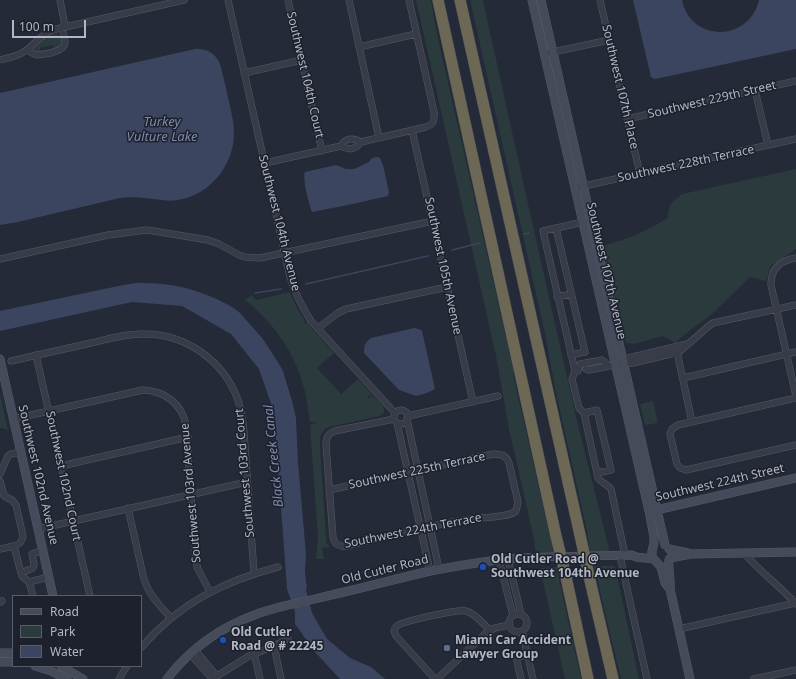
<!DOCTYPE html>
<html>
<head>
<meta charset="utf-8">
<style>
  body { margin:0 }
  #map { position:relative; width:796px; height:679px; overflow:hidden; background:#242a37; font-family:"Noto Sans",sans-serif }
  canvas { display:block }
  .legend { position:absolute; left:12px; top:595px; width:130px; height:72px; box-sizing:border-box; background:#1d212d; border:1px solid #595d69; margin:0; padding:5px 7px; list-style:none; font-size:12px; color:#b2b7c4 }
  .legend li { display:flex; align-items:center; gap:8px; height:20px }
  .legend b { width:20px; border:1px solid #595d69 }
  .scale { position:absolute; left:12px; top:20px; width:74px; height:18px; box-sizing:border-box; border:2px solid #b2b7c4; border-top:0; padding-left:5px; font-size:12px; line-height:14px; white-space:nowrap; color:#b2b7c4; -webkit-text-stroke:3px #1d212d; paint-order:stroke }
</style>
</head>
<body>
<div id="map">
<canvas width="796" height="679"></canvas>
<ul class="legend">
<li><b style="height:5px;background:#464b5b"></b>Road</li>
<li><b style="height:11px;background:#2a3a3d"></b>Park</li>
<li><b style="height:11px;background:#3b455f"></b>Water</li>
</ul>
<div class="scale">100 m</div>
</div>
<script>
const g = document.querySelector('canvas').getContext('2d');
g.lineJoin = 'round';
function fill(path, color) {
  g.fillStyle = color;
  g.fill(path, 'evenodd');
}
function stroke(path, color, width, dash) {
  g.strokeStyle = color;
  g.lineWidth = width;
  g.lineCap = dash ? 'butt' : 'round';
  g.setLineDash(dash || []);
  g.stroke(path);
}
function write(font, color, halo, rows, align = 'center') {
  g.font = font + ' "Noto Sans",sans-serif';
  g.lineWidth = 3;
  g.setLineDash([]);
  g.textBaseline = 'middle';
  g.strokeStyle = halo;
  g.fillStyle = color;
  for (const [text, x, y, turn = 0] of rows) {
    g.save();
    g.translate(x, y);
    g.rotate((+turn || 0) * Math.PI / 180);
    g.textAlign = isNaN(turn) ? turn : align;
    if (halo) g.strokeText(text, 0, 0);
    g.fillText(text, 0, 0);
    g.restore();
  }
}
const green = new Path2D(`
  M416,0h15l5,29 18,80 9,39 51,225 -1,1 41,180h-18l-2,-15 -25,-110 -13,-73z
  M470,0h13c30,138 61,275 92,412 11,47 24,94 35,141h-20l-3,-22 -31,-138 -11,-59z
  M51,33c12,-1 15,11 3,16l-1,-4 -13,3 1,4 -6,-1 -1,-3c4,-6 11,-10 17,-15z
  M796,169v80l-15,11 -10,5 -5,16 -16,-4 -39,38 -21,15 -15,13 -12,-7 -29,8 -8,-1 -3,-7 -21,-84 2,-2v-4c6,-3 12,-4 18,-6 16,-5 32,-14 46,-22 0,-14 4,-16 14,-24z
  M290,292l6,14 9,15 -1,1 1,2 2,-1 27,30 -17,15 24,26 17,-15 14,15 -5,4 1,1 4,-4c5,5 14,11 12,18l-4,3 -51,11 -4,2 -3,4 -2,5v7l6,92v5l4,5 -8,1 2,11h-8l2,-21 -8,-112 2,-2 5,-1v-1h-7c-2,-12 -3,-23 -6,-34 -9,-35 -31,-66 -59,-88l7,-5 4,5z
  M0,394l8,36 -8,-2z
  M653,401l5,22 -13,2 -5,-21z
  M594,566h21l24,113h-18z
  M557,567l2,12 22,100h-16l-25,-111z`);
const water = new Path2D(`
  M633,0h49c8,42 67,43 77,0h37v49l-136,29 -6,1 -3,-2z
  M195,49c13,-1 22,5 26,18 3,13 6,26 9,39 2,9 4,18 4,27 0,32 -24,62 -56,67 -11,2 -22,-1 -33,-2 -9,-1 -17,-1 -25,0l-102,24 -18,3v-132z
  M377,157l3,1 3,7 6,27 -1,4 -40,9 -36,7c-3,-8 -10,-33 -7,-40l31,-7 10,4h8l15,-7 3,-4z
  M136,283c30,-1 55,4 83,17 7,4 15,7 21,13l23,26 16,25 4,7 9,30 4,17 2,45 8,91 -1,16 1,13 1,2 -1,5 6,23 15,26 23,19 21,9 14,12h-45l-25,-27 -20,-28v-12l-8,-23 -13,-177 -15,-43 -28,-35 -49,-28 -50,-4 -132,29v-20l123,-26z
  M414,328l5,1 3,2 13,58 -8,4 -11,3 -17,-6 -35,-37c0,-8 1,-10 7,-15z`);
const stream = new Path2D(`
  M524,234l5,-1
  M452,250l28,-7
  M306,284l122,-28
  M255,293l26,-4`);
const street = new Path2D(`
  M60,0l5,26
  M228,0l62,277c5,16 12,30 21,44l84,92
  M288,0l34,151
  M349,0l30,138
  M600,0l40,174
  M359,47l57,-13
  M27,50l7,4 3,1c8,-1 27,-3 28,-12 0,-5 -2,-11 -3,-16
  M544,54l65,-14
  M0,60c7,-2 15,-3 22,-7 11,-6 18,-18 30,-23l132,-30
  M244,73l58,-13
  M755,90l13,55
  M627,119l169,-38
  M412,130l61,272
  M341,146c8,5 15,3 20,-4l65,-15c7,-2 9,-7 8,-15l-25,-112
  M265,163l76,-17c4,-8 12,-9 20,-4
  M575,188l221,-49
  M583,222l-40,9 32,140 -3,8 6,25 1,4 5,5 14,65c3,5 9,6 13,11l14,66
  M556,228l29,124 -14,3
  M796,258c-16,3 -25,10 -25,27l25,111
  M0,259l108,-24 39,-5 61,10 11,4 20,11 6,2 15,1 173,-37
  M557,297l14,-3
  M318,328l20,-15 8,-4 101,-22
  M677,352l15,70
  M36,355l54,241
  M620,360l67,-16
  M11,361c27,-6 54,-12 80,-18 18,-4 36,-10 54,-9 41,0 79,27 93,66 3,10 5,21 6,32l10,141
  M586,369l3,1 20,-4 24,-3 46,-11 31,-27 3,-2 83,-18
  M578,371l2,-7 22,-4 4,3
  M683,378l113,-26
  M796,398l-118,27 -6,4 -2,5 7,30 3,4 6,2 110,-25
  M394 417a7 7 0 1 1 14 0a7 7 0 1 1-14 0Z
  M584,413l13,-3 14,60 -14,3
  M408,416l90,-20
  M13,419l130,-29c22,1 39,14 43,35l10,137 2,7 12,23
  M407,419l32,150
  M397,423l33,148
  M61,466l127,-29
  M0,474l8,-18 3,-2 10,-2
  M0,481l4,15 8,4 4,5 7,31c-1,6 -3,8 -9,10l7,27 1,3 7,6 4,14
  M329,490l164,-36c8,0 13,1 16,9l9,39 -2,9c-8,7 -33,6 -45,8 -42,6 -84,18 -126,27 -7,1 -11,-3 -12,-9l-7,-92c0,-8 2,-11 9,-14l59,-12
  M128,508l15,67c4,18 16,30 28,43
  M38,529l209,-47
  M0,549l14,-3
  M744,553c16,19 36,33 52,51
  M620,556l27,123
  M508,559l13,55
  M499,560l12,48 2,7
  M21,573l12,-5 1,-4 -2,-10 11,-4
  M29,582l20,-5
  M0,602l2,-1
  M509 623a9 9 0 1 1 18 0a9 9 0 1 1-18 0Z
  M679,629l117,-26
  M522,631l11,48
  M274,646l7,33
  M141,648c37,-44 83,-67 137,-81
  M195,650l20,24 -1,5
  M254,653l6,26
  M190,654l21,23 3,1
  M214,678l35,-22 25,-10 14,-7
  M119,679l8,-13
  M435,679l-39,-43 -2,-5c1,-3 0,-3 3,-5 6,-5 61,-17 69,-15 9,2 17,13 24,19
  M437,679l50,-47 8,-4 14,-3
  M521,679l-5,-22 12,-2
  M754,679l42,-9`);
const secondary = new Path2D(`
  M532,0l117,511 5,26v6l-2,8v6l9,10 4,16 5,6
  M541,0l124,545
  M0,359l53,237
  M652,511l144,-33
  M669,549l19,4
  M670,558l21,-4 105,-2
  M669,560c-1,9 2,19 1,29l20,90
  M0,653h13
  M0,662h13
  M35,666l16,5 16,8
  M61,666l22,13
  M167,679c23,-30 54,-52 90,-65 22,-8 47,-12 70,-18 35,-8 69,-17 103,-25 26,-5 51,-9 76,-12 42,-3 84,-3 126,-4l4,2 18,2`);
const highway = new Path2D(`
  M438,0l118,536
  M460,0l120,535
  M589,576l24,103
  M566,577l22,102`);
const highwayBridge = new Path2D(`
  M580,535l9,41
  M556,536l10,41`);
const markers = [
  [483,567,4,"#1a4fb4"],
  [223,640,4,"#1a4fb4"],
  [447,648,4,"#5c6f8a"]
];
const streetNames = [
  ["Southwest 104th Court",305,75,77],
  ["Southwest 107th Place",620,87,77],
  ["Southwest 229th Street",712,100,-13],
  ["Southwest 228th Terrace",686,164,-12],
  ["Southwest 104th Avenue",279,223,76],
  ["Southwest 105th Avenue",443,266,78],
  ["Southwest 107th Avenue",606,271,77],
  ["Southwest 225th Terrace",417,471,-12],
  ["Southwest 103rd Court",245,473,-95],
  ["Southwest 102nd Avenue",38,475,77],
  ["Southwest 102nd Court",63,476,78],
  ["Southwest 224th Street",720,483,-13],
  ["Southwest 103rd Avenue",191,493,-95],
  ["Southwest 224th Terrace",413,531,-11],
  ["Old Cutler Road",385,570,-14]
];
const poiNames = [
  ["Old Cutler Road @",491,560],
  ["Southwest 104th Avenue",491,574],
  ["Old Cutler",231,633],
  ["Road @ # 22245",231,647],
  ["Miami Car Accident",455,641],
  ["Lawyer Group",455,655]
];
const waterNames = [
  ["Turkey",162,122],
  ["Vulture Lake",162,137],
  ["Black Creek Canal",274,456,-96]
];
fill(green, '#2a3a3d');
fill(water, '#3b455f');
stroke(stream, '#3b455f', 1.5);
stroke(street, '#555a66', 7);
stroke(secondary, '#555a66', 9);
stroke(highway, '#424753', 12);
stroke(street, '#373c48', 6);
stroke(secondary, '#464b5b', 8);
stroke(highway, '#6d6755', 11);
stroke(highwayBridge, '#424753', 12, []);
stroke(highwayBridge, '#6d6755', 11);
for (const [x, y, r, color] of markers) {
  const dot = new Path2D();
  dot.arc(x, y, r, 0, 2 * Math.PI);
  g.fillStyle = color;
  g.fill(dot);
  stroke(dot, '#1d212d', 1.5);
}
write('12px', '#b2b7c4', '#1d212d', streetNames);
write('bold 12px', '#b2b7c4', '#1d212d', poiNames, 'left');
write('italic 13px', '#7d8aaa', '#1d212d', waterNames);
</script>
</body>
</html>
